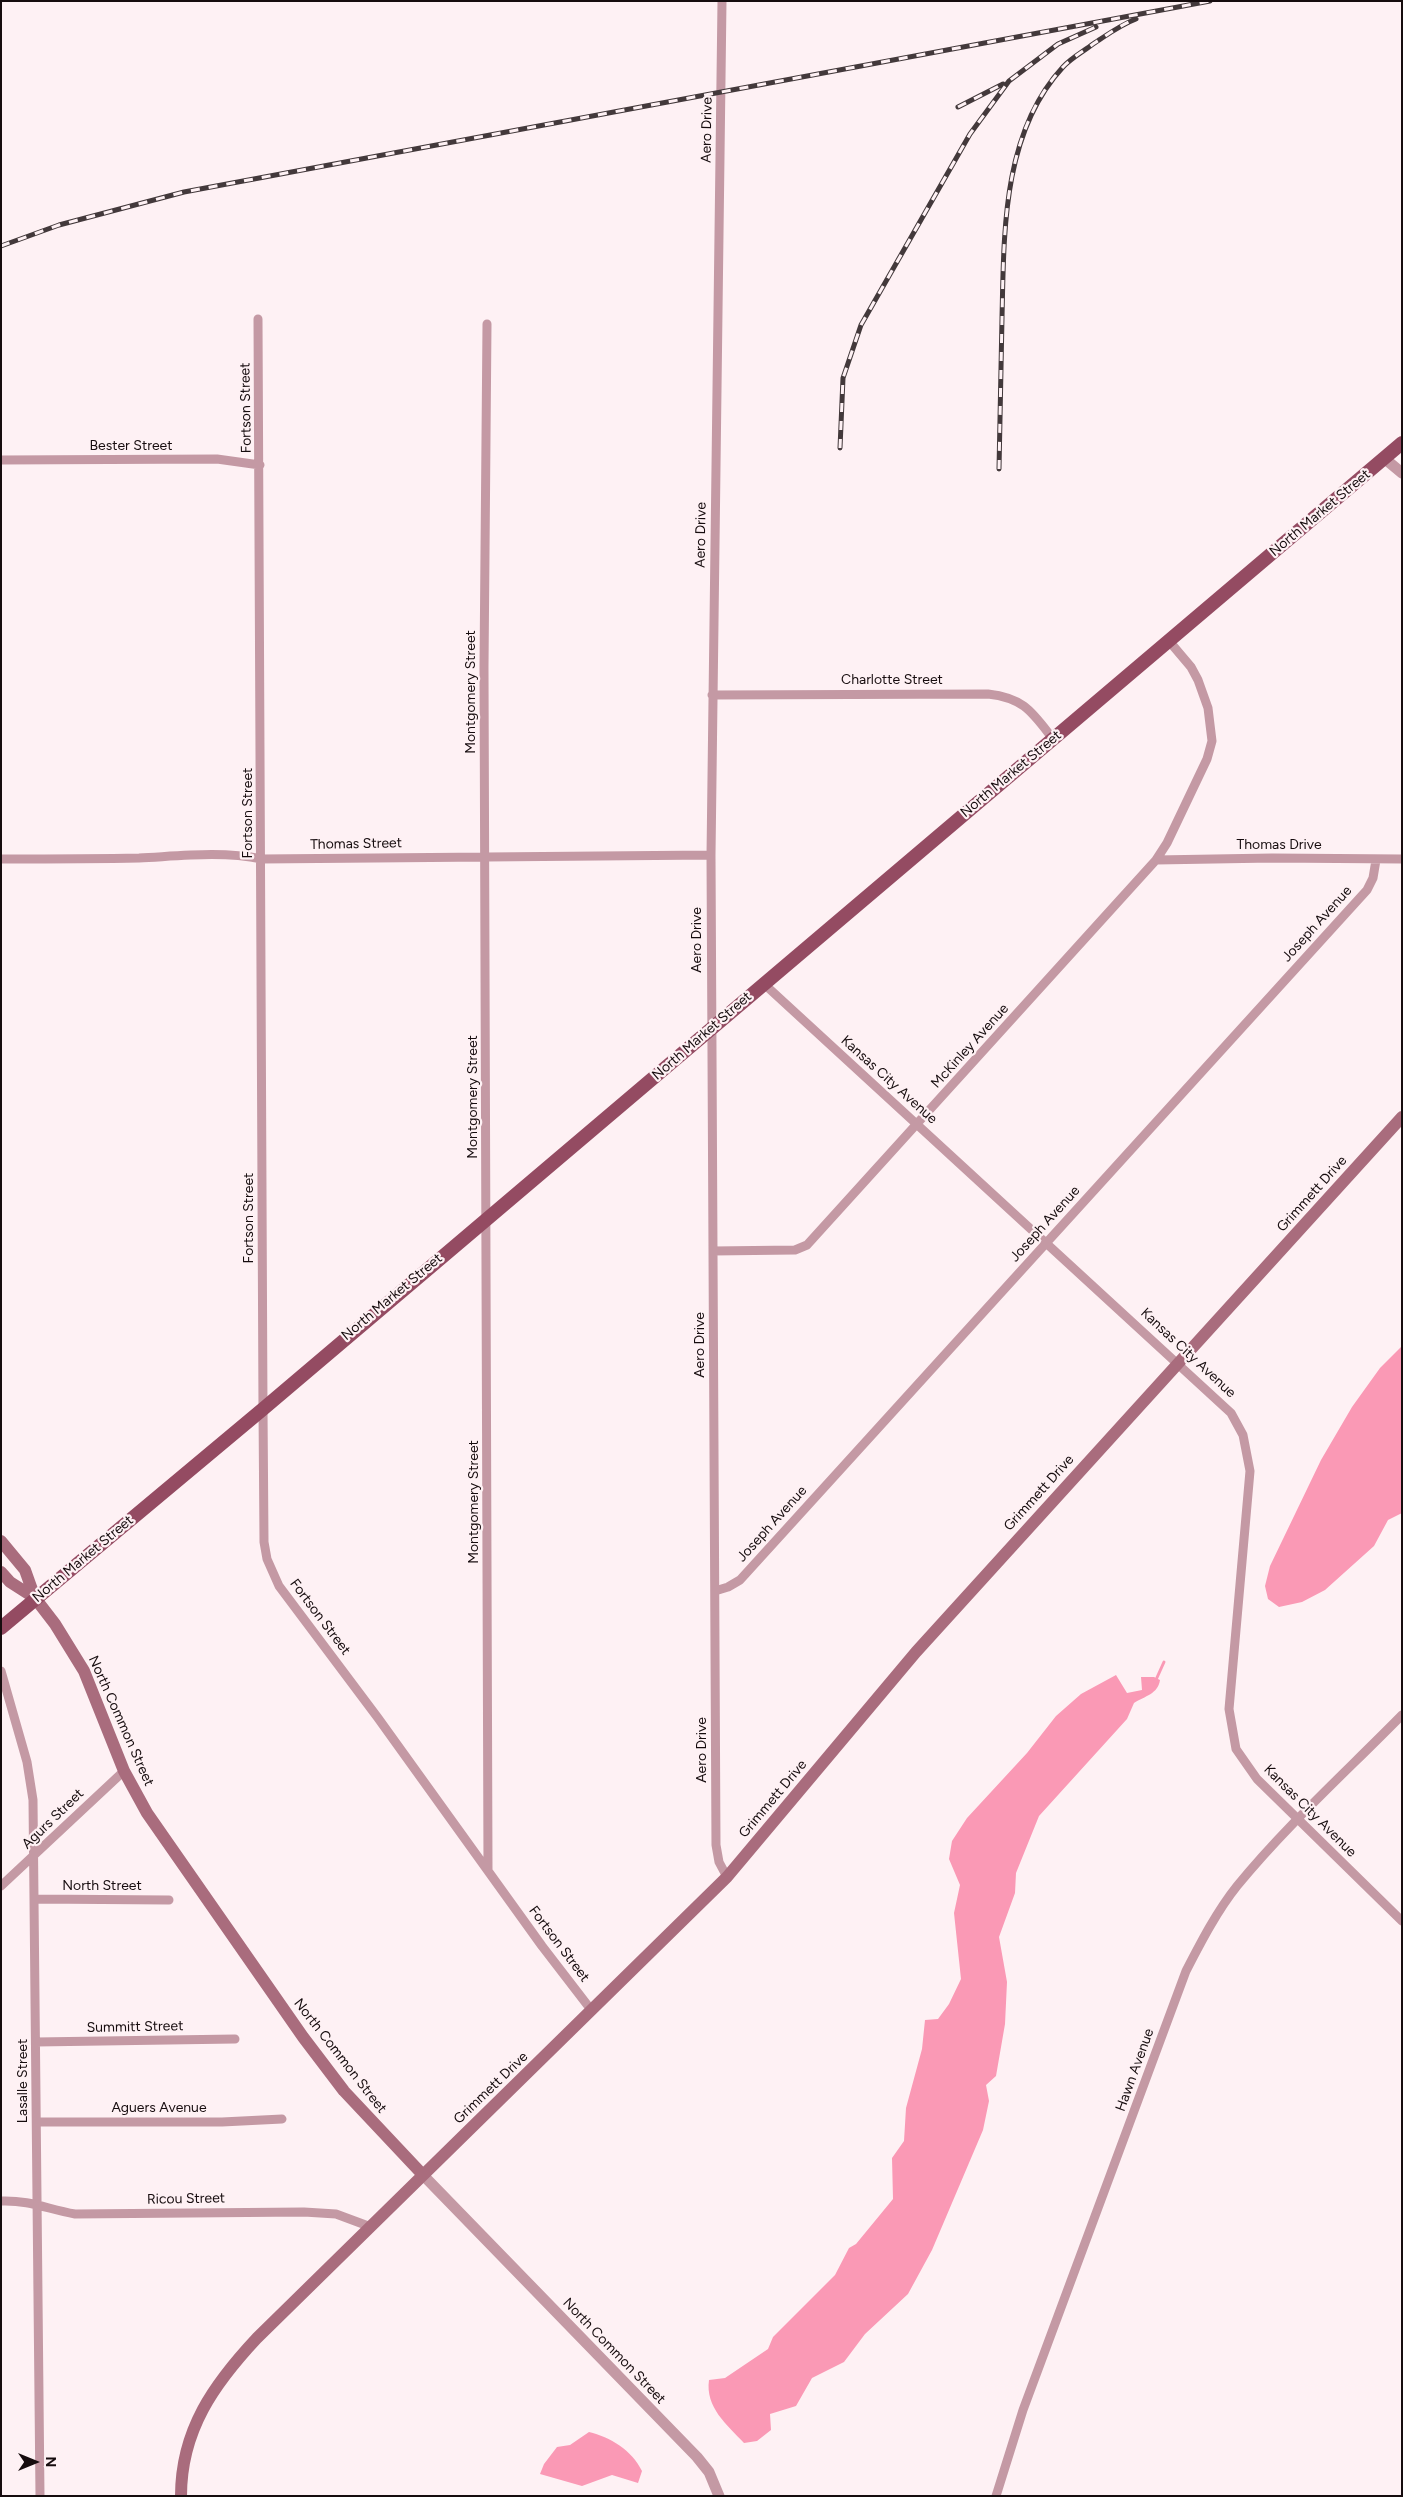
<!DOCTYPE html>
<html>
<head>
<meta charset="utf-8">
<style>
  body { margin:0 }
  #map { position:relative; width:1403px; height:2497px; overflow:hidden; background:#fef1f4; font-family:Figtree,sans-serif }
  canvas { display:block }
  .frame { position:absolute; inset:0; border:2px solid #160c0e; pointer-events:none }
  .north { position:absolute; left:10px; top:2437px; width:50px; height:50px; -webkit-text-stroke:4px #fef1f4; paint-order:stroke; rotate:90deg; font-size:14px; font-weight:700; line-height:20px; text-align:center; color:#160c0e }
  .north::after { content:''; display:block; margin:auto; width:18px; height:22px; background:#160c0e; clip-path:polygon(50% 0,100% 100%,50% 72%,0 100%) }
</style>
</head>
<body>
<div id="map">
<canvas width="1403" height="2497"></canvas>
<div class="frame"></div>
<div class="north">N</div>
</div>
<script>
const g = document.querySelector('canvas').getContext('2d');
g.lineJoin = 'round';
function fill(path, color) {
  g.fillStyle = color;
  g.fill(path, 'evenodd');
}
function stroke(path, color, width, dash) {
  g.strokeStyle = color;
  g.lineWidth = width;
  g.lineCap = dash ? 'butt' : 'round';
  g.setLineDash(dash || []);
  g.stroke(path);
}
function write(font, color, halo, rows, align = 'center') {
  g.font = font + ' Figtree,sans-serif';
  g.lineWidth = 4.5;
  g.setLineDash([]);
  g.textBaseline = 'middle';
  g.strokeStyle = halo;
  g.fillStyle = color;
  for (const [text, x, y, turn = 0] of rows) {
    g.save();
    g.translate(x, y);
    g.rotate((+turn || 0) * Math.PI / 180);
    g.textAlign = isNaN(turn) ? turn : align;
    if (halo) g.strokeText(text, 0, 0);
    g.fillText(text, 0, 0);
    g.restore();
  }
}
const water = new Path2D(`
  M1402,1346v167l-14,7 -14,26 -49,44 -23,12 -23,5 -11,-8 -3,-13 5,-20 51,-106 31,-53 28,-39z
  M1116,1675l11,18 15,-3 -1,-13h13l6,3c-2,14 -15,16 -26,23l-7,16 -88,97 -23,57 -1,20 -16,44 8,45 -2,42 -9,52 -10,9 3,16 -6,29 -51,120 -24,44 -43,40 -21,28 -32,16 -16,28 -26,8 1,16 -14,11 -13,2c-17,-18 -39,-36 -35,-63l16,-2 43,-29 5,-12 62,-62 14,-27 7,-4 37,-45 -1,-41 12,-17 2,-33 16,-59 3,-29 13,-1 11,-15 12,-25 -7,-66 6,-28 -11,-26 3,-18 15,-23 60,-65 29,-37 25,-22z
  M589,2432c21,5 43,18 53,39l-4,12 -26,-8 -30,11 -42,-12 4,-10 13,-17 13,-2z`);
const stream = new Path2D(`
  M1155,1682l9,-20`);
const minor = new Path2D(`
  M722,1l-11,854 5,990 3,17 8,15
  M258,319l5,1090 1,133 3,17 12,27 99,132 164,228 50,65
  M487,324l-3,343 4,1202
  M1,460l216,-1 43,6
  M712,695l276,-1c36,4 44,18 65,45
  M1,859c46,0 92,0 138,-1 41,-2 82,-7 123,1l449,-4
  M1156,860l116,-2 130,1
  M763,983l468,430 12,22 7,36 -21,238 7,40 21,30 145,142
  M713,1251l82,-1 12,-5 349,-385 11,-17 40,-84 5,-18 -4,-33 -10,-28 -7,-13 -22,-26
  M715,1591l13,-4 12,-7 627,-690 6,-12 3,-18
  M1,1671l26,91 6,38 7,696
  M1,1886l123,-115
  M35,1899l134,1
  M36,2042l199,-3
  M37,2122h185l60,-3
  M1,2201c29,-1 46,8 74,13l229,-2 32,2 35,13
  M996,2496l27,-86 163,-439c15,-29 31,-60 51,-85 50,-61 110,-115 165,-171`);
const tertiary = new Path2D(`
  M1384,458l18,15
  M423,2175l274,282 12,15 10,24`);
const secondary = new Path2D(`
  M1,1541l24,29 10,28 20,26 29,47 40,100 23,42 156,224 41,54 79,84
  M1,1572l9,10 25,16
  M181,2496c0,-66 33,-112 76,-158l470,-461 189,-225 486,-535`);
const primary = new Path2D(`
  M1,1628l262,-219 1139,-966`);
const rail = new Path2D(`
  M958,107l45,-23
  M1,246l58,-21 125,-33 1026,-191
  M840,448l3,-70 18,-53 109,-191 39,-53 49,-37 38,-17
  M999,469c1,-51 2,-101 3,-151 2,-85 0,-185 61,-251 8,-9 21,-16 30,-23 14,-9 27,-19 43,-25`);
const streetNames = [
  ["Aero Drive",707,130,-89],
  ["Fortson Street",246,408,-91],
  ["Bester Street",131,446],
  ["North Market Street",1320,513,-40],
  ["Aero Drive",701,535,-89],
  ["Charlotte Street",892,680],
  ["Montgomery Street",471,692,-90],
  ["North Market Street",1011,774,-40],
  ["Fortson Street",248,813,-90],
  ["Thomas Street",356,844,-1],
  ["Thomas Drive",1279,845],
  ["Joseph Avenue",1317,924,-48],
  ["Aero Drive",697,940,-90],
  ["North Market Street",702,1036,-41],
  ["McKinley Avenue",970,1046,-48],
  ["Kansas City Avenue",889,1080,42],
  ["Montgomery Street",473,1097,-90],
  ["Grimmett Drive",1312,1194,-48],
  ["Fortson Street",249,1218,-90],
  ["Joseph Avenue",1045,1224,-48],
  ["North Market Street",392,1297,-40],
  ["Aero Drive",700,1345,-90],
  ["Kansas City Avenue",1188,1353,43],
  ["Grimmett Drive",1039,1493,-48],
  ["Montgomery Street",474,1502,-90],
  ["Joseph Avenue",772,1524,-48],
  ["North Market Street",83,1559,-40],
  ["Fortson Street",320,1617,53],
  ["North Common Street",121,1721,66],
  ["Aero Drive",702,1750,-90],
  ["Grimmett Drive",773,1799,-50],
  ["Kansas City Avenue",1310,1811,45],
  ["Agurs Street",53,1819,-44],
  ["North Street",102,1886],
  ["Fortson Street",559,1944,53],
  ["Summitt Street",135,2027,-1],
  ["North Common Street",340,2056,52],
  ["Hawn Avenue",1135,2070,-70],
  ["Lasalle Street",23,2081,-90],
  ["Grimmett Drive",491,2088,-44],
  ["Aguers Avenue",159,2108],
  ["Ricou Street",186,2199,-1],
  ["North Common Street",614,2351,46]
];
fill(water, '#fa99b5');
stroke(stream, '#fa99b5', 3);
stroke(minor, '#c499a4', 9);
stroke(tertiary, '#c499a4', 11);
stroke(secondary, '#a96c7d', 12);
stroke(primary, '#944b62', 14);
stroke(rail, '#43393b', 5);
stroke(rail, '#fef1f4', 3, [9]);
write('14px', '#160c0e', '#fef1f4', streetNames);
</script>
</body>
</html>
